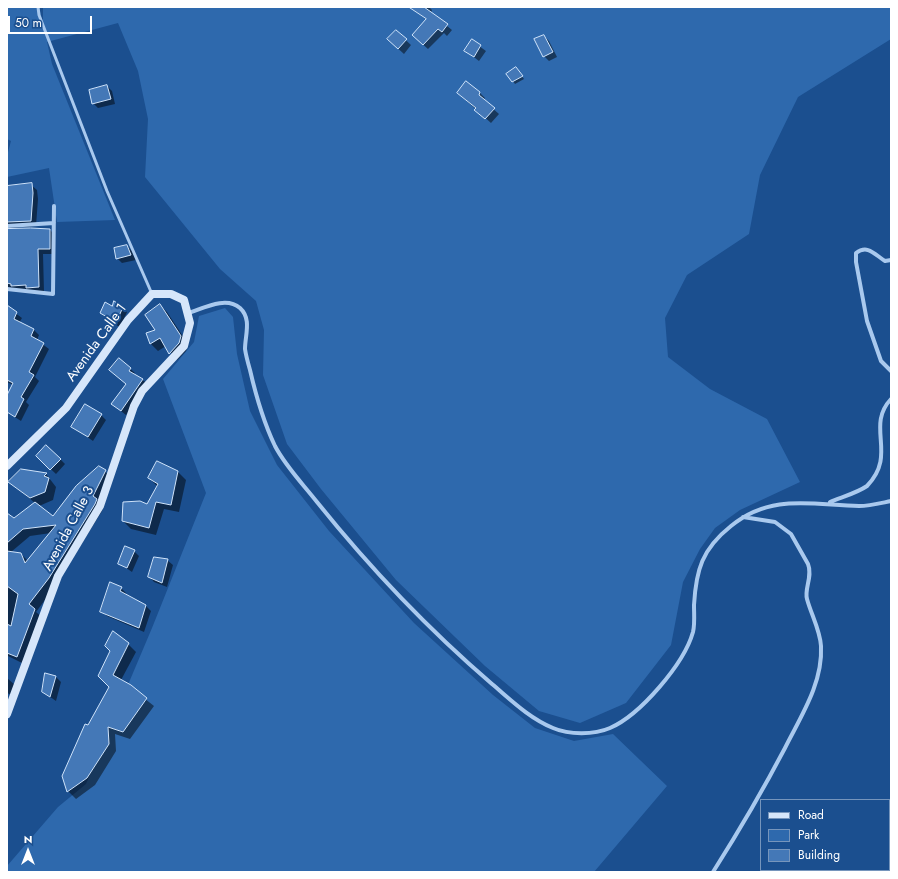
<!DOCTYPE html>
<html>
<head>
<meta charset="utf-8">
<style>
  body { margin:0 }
  #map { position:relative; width:898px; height:879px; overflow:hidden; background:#1b4f8f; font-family:Jost,sans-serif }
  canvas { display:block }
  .frame { position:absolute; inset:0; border:8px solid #fff; pointer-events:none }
  .legend { position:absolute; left:760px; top:799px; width:130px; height:72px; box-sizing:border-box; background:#1b4f8f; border:1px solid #7695bc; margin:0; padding:5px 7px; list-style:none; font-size:12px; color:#fff }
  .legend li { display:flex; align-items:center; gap:8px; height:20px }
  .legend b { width:20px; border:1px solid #7695bc }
  .north { position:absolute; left:8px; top:831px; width:40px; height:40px; -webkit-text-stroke:3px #1b4f8f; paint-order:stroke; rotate:0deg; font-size:11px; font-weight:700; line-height:16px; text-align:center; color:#fff }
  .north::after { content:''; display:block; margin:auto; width:14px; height:18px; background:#fff; clip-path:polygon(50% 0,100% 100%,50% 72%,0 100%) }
  .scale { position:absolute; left:8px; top:16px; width:84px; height:18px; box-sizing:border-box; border:2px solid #fff; border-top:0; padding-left:5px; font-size:12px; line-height:14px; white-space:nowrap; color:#fff; -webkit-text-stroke:3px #1b4f8f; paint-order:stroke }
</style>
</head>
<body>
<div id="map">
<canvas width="898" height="879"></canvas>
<div class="frame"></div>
<ul class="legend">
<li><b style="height:5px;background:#d6e6fa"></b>Road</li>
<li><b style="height:11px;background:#2e69ad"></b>Park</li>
<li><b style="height:11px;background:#4478b7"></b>Building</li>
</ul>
<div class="north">N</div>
<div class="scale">50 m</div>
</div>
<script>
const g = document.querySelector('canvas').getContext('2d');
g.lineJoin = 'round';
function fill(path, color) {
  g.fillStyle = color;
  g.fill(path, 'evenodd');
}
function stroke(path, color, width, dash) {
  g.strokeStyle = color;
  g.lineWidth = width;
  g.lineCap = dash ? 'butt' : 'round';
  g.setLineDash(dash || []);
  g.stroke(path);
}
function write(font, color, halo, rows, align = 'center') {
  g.font = font + ' Jost,sans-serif';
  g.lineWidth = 4;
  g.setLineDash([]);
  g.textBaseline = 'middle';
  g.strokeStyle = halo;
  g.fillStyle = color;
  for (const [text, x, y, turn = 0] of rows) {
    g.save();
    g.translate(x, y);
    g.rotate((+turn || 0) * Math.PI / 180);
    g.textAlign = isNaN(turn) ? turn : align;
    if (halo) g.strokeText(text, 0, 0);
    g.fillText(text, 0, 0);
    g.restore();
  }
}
const green = new Path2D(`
  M7,7h32l4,16v-16h848v32l-93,58 -38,78 -11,59 -62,41 -22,43 3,39 42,32 57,30 33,63 -60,28 -25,18 -15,21 -17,33 -12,63 -45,58 -46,20 -41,-12 -54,-45 -89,-86 -75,-91 -34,-45 -24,-69 1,-45 -8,-29 -36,-32 -75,-92 3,-58 -10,-48 -20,-48 -71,19 5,22 63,156 -58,2 -8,-54 -42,9v-21l4,-15 -4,-2z
  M225,308l8,9 4,37 13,57 27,54 52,66 85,92 79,72 42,33 39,13 39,-7 54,52 -73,86h-587v-6l51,-59 28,-23 66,-156 54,-135 -43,-114 31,-37 5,-26z`);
const shadow = new Path2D(`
  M410,7h19l3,3 -1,3 21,17 -5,6 -3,-3 -16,16 -10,-9 9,-20z
  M396,31l15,14 -7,9 -11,-10z
  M544,36l5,5 8,16 -8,4 -5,-5z
  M472,41l14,10 -7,10 -13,-10z
  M518,71l6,8 -9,5 -2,-3z
  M107,86l5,5 3,13 -17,4 -5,-5z
  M458,93h22l5,5 -2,2 16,14 -8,9z
  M31,185l6,5 1,9 -2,27 -28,2v1l42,1 5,5v19h-12l1,38 -37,-3v-94z
  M127,246l5,5 4,9 -14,3 -5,-5z
  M160,305l7,7 21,32 -2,7 -9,9 -11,-14 -8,5 -7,-7 -3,-10 8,-3z
  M7,307l15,11 -3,5 15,7 5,5 -2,5 12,9 -14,28 4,4 -13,21 3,3 -8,16 -14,-9v-15l6,-12 -6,-3z
  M113,307l9,1 5,4 -7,15 -8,-4 -11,-10z
  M119,359l16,14 -2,1 14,9 -21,32 -14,-11 15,-20z
  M101,415l5,5 -13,21 -20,-14z
  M47,446l18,18 -9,10 -19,-18z
  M99,467l14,11 -11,33 -46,74 -20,27 6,5 -18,47 -16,-8 -1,4v-146l7,5 21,-16 -25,-21 11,-12 25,4 10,13 -3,13 -14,6 14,11zM51,533l-23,28 -7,-7 -10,-2 19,-16z
  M178,472l8,8 -7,32 -15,-3 -8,26 -25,-6 -8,-8 24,-15 10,-20 -8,-8z
  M134,551l5,5 -7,16 -13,-9z
  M167,560l6,5 -6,22 -13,-5 -5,-6z
  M121,588l5,5v2l20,11 5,5 -7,21 -37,-16 -5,-5z
  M128,644l8,8 -15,28 33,26 -24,33 -15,-5 1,17 -21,34 -19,14 -8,-8 -5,-15 47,-89 -11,-11z
  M46,674l10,3 5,5 -5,19 -13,-9z
  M7,678l8,7 -3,10 -5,-2z`);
const building = new Path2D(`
  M409,7h15l24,17 -6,8 -4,-3 -15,16 -11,-10 14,-16z
  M396,30l11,9 -9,10 -11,-10z
  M544,35l9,17 -10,5 -9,-18z
  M472,39l9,6 -7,12 -10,-6z
  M516,67l7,9 -11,6 -6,-8z
  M466,81l14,11 -1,3 16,13 -10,11 -11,-9 2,-2 -19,-15z
  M107,85l4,14 -19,5 -3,-14z
  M32,183l1,10 -2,28 -24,1v-36z
  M31,228l19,1v20h-12l1,38 -13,1v-3l-15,1v-2l-4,-1v-54z
  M127,245l4,10 -15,4 -2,-11z
  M114,301l9,6 -7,16 -10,-4 1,-2 -7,-4 5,-11 7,4z
  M160,304l21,32 -2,7 -10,11 -9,-16 -10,6 -4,-11 9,-3 -10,-15z
  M7,305l10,7 -3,7 20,10 -3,7 13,7 -15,29 5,3 -13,22 3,2 -9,18 -8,-5v-17l6,-12 -6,-3z
  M119,358l12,10 -2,3 14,8 -22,32 -10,-7 15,-20 -17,-14z
  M85,404l17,10 -14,23 -17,-10z
  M46,445l15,14 -11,11 -14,-14z
  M157,461l21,10 -7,34 -15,-3 -7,26 -27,-7 1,-19 17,-1 7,3 11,-20 -10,-6z
  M99,466l7,4 -13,26 4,3 -2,5 -46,74 -20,26 6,5 -18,48 -10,-4v-29l4,2 7,-32 -11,-8v-35l14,2 4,10 31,-38 -33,4 -16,14v-30l7,5 21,-16 18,14 23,-30z
  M21,469l26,4 -3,3 5,2 -4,14 -15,6 -22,-16z
  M125,546l10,4 -8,18 -9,-4z
  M154,557l14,2 -6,24 -14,-6z
  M110,582l12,5 -2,4 26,14 -7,23 -39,-16z
  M113,631l16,12 -16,32 18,10 16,13 -24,34 -15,-5 1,17 -22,34 -20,14 -5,-16 23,-52 3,1 21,-38 -11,-11 12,-25 -5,-5z
  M45,673l11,3 -6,21 -8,-5z`);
const lane = new Path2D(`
  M38,7l1,8 68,176 45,103`);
const street = new Path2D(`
  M7,226l47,-3
  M891,260l-6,1c-10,-6 -17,-17 -29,-8v9l11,59 14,40 10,10
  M7,289l46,5 1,-88
  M189,313c15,-5 37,-17 51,-5 12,11 5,27 5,41 1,7 3,14 5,21 6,26 14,53 25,76 11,21 28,38 42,56 53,66 111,127 175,182 19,16 37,34 61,44 16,7 41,7 57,0 30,-13 74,-64 83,-96 2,-8 1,-18 1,-27 2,-35 8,-56 37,-79 40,-33 81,-21 128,-20 11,0 22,-3 32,-5
  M830,502c12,-5 27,-9 37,-16 31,-32 -2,-59 24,-87
  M889,818l2,-2
  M713,872c26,-41 50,-82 72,-124 16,-32 38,-65 36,-102 -1,-16 -10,-32 -14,-47 -3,-10 6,-23 1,-35l-17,-30 -16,-12 -32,-5
  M815,872l3,-2
  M863,872l1,-2`);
const secondary = new Path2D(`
  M7,466l59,-58 62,-88 24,-26h19l13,6 6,23 -6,23 -42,45 -8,15 -34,100 -42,70 -51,138`);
const streetNames = [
  ["Avenida Calle 1",97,343,-54],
  ["Avenida Calle 3",69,529,-62]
];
fill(green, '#2e69ad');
fill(shadow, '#0007');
fill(building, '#4478b7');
stroke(building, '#cfe3fa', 1);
stroke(lane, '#a9c9ee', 3);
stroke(street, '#a9c9ee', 4);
stroke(secondary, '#d6e6fa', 8);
write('14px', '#fff', '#1b4f8f', streetNames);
</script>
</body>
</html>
